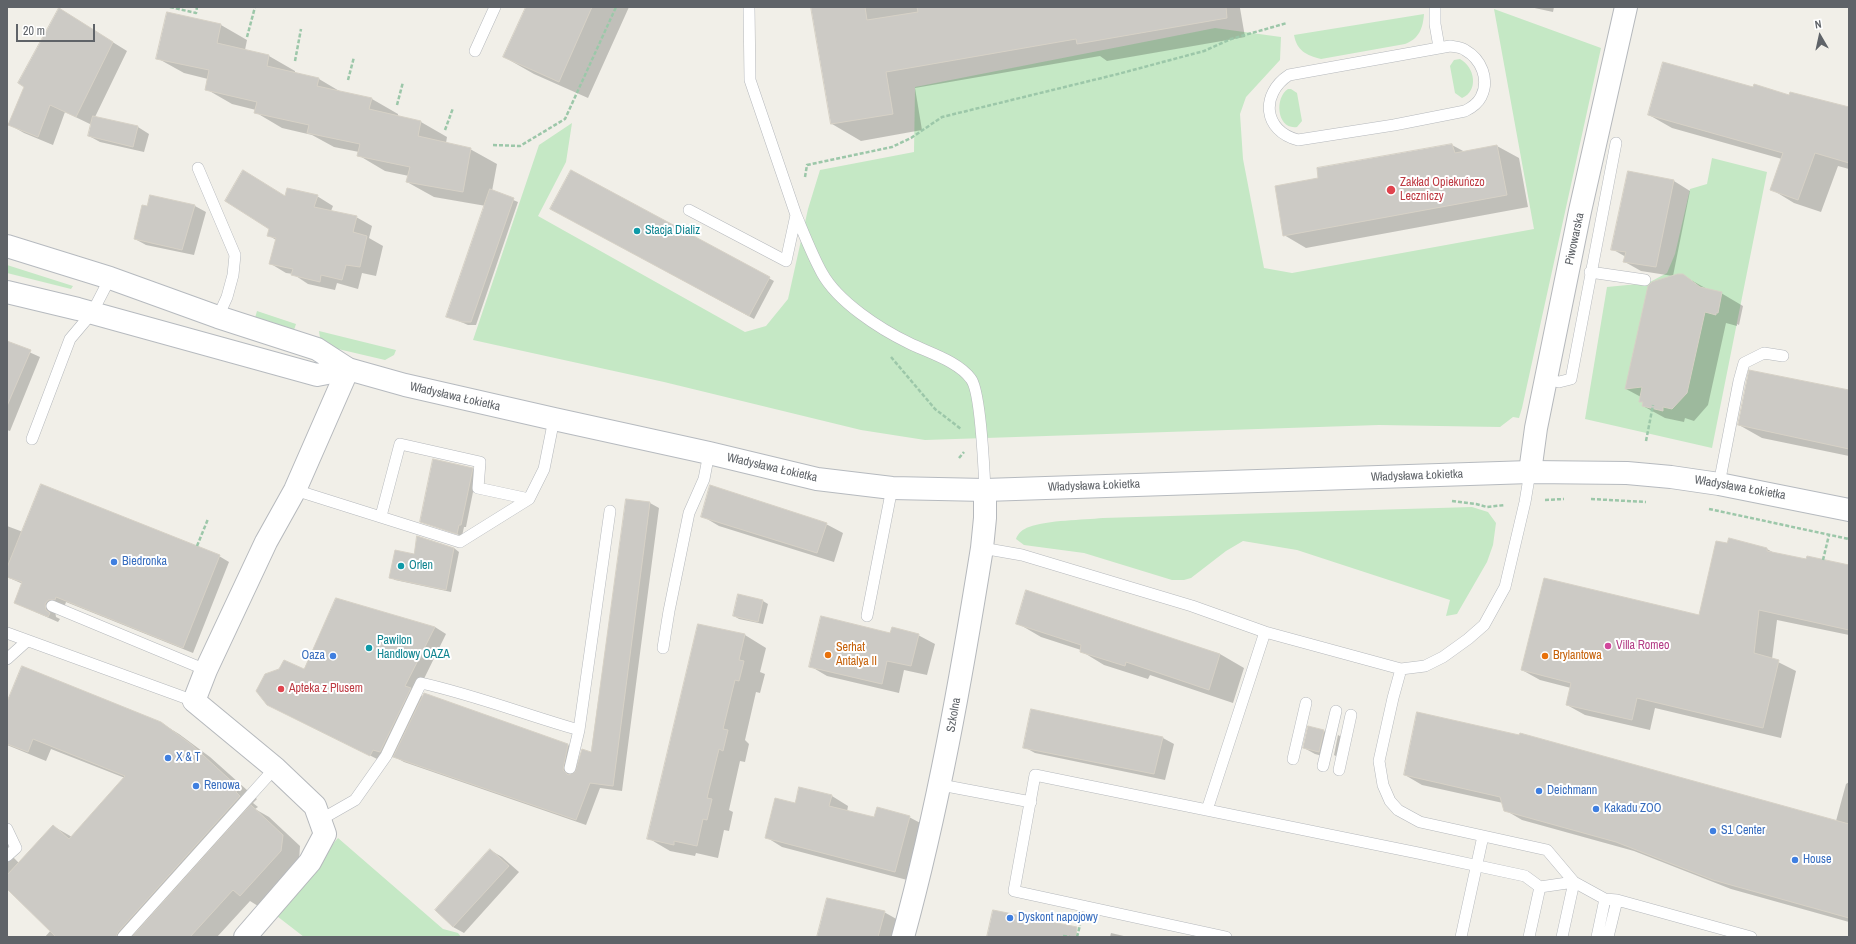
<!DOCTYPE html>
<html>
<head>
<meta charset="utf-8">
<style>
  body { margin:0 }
  #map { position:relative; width:1856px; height:944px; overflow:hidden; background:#f1efe8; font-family:"Archivo Narrow",sans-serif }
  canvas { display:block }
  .frame { position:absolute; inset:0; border:8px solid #5f6368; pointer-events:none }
  .north { position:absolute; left:1800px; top:16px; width:40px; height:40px; -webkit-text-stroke:3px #fff; paint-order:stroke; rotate:351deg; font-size:11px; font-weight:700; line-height:16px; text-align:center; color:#5f6368 }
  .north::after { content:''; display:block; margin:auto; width:14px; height:18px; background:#5f6368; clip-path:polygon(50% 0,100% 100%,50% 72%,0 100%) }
  .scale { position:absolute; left:16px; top:24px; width:79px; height:18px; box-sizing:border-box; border:2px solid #5f6368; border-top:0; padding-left:5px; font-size:12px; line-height:14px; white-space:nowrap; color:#5f6368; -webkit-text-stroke:3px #fff; paint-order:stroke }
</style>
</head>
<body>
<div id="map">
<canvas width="1856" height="944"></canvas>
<div class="frame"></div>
<div class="north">N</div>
<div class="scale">20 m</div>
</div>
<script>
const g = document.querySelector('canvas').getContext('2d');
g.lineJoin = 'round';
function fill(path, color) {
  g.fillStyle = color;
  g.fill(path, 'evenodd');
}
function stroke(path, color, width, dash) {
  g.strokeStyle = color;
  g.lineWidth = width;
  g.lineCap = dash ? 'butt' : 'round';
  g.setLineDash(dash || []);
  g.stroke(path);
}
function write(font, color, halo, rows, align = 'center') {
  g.font = font + ' "Archivo Narrow",sans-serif';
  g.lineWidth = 4;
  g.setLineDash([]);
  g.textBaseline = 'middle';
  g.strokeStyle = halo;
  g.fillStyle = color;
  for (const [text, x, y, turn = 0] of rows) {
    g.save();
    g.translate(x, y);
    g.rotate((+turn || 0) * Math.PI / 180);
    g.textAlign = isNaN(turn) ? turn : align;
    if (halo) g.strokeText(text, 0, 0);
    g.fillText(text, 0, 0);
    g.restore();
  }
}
const green = new Path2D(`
  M1494,9l107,39 -79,360 -3,10 -6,-1 -13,10 -121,-2 -454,15 -64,-10 -197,-48 -191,-42 66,-195 33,-22 -6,39 -28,54 207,116 21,-6 22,-27 20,-90 12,-39 94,-18 1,-65 300,-59 66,9 -1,23 -34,37 -6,17 3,45 21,109 28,5 242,-44z
  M1424,14c-1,14 -5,25 -19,30l-84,15c-15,-4 -24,-8 -27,-24z
  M1460,59c15,8 19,32 2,39l-7,-5 -5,-27 4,-6z
  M1288,89h3l6,4 5,28 -5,6c-20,3 -23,-29 -9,-38z
  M1712,158l55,14 -55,276 -127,-29 22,-132 41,-4 19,-10 8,-19 15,-65 17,-5z
  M7,265l66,21 -2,3 -64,-16z
  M257,311l39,13 -2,6 -39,-12z
  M319,331l77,19 -2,5 -9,5 -64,-15z
  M1472,507l16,5 8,11 -3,22 -6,17 -30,52 -11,2 4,-16 -153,-50 -54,-9 -17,10 -35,27 -7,2h-12l-88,-27 -60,-8 -8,-6c2,-6 7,-10 13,-12 19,-7 54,-7 74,-9z
  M338,838l105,91 15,4 3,4h-157l-31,-24z`);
const shadow = new Path2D(`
  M527,7h102l-41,91 -54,-24 -30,-17z
  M812,7h435l-7,1 5,29 -138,24 -7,-5 -185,32 7,42 -61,11 -29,-17z
  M1530,7h24l-1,5z
  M74,18l53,33 -32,66 43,10 11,7 -5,18 -44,-10 -11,-6 3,-11 -27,-13 -12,33 -29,-12 -14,-8z
  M221,25l26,15 -2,10 24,6 26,15v3l24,5 22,13 31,7 26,15v2l23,6 26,15 -1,6 24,6 27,15 -5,27 26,11 -42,123h-8l-21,-9 39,-110 -52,-9 -27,-15 2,-6 -24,-5 -27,-16 1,-3 -25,-5 -22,-12 -30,-7 -27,-16 1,-2 -24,-6 -26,-15 2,-10 -24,-6 -27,-15z
  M1754,88l95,20v61l-11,-3 -17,46 -27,-9 -23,-14 11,-30 -110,-31 -23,-13z
  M1452,145l13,7 32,-6 22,12 9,49 -222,41 -22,-13 35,-56z
  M571,171l203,110 -20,38 -203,-110z
  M1628,172l46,9 16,10 -17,85 -32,-5 -16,-9 1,-5 -14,-8z
  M317,196l16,10 -2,5 25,6 16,9 -3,12 14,8 -7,30 -14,-3 -4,16 -21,-6 -2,7 -27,-6 -15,-10 -7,-1 -15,-9 5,-24 -8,-5 18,-38z
  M195,206l11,6 -12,43 -48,-10 -11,-6 13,-31z
  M1682,275l25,14 14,4 22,13 -4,19 -2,-1v2l-11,-3 -18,82 -14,16 -9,-3 -1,4 -19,-4 -22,-12 1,-3 -4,-2 1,-4 -15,-8 23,-103z
  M7,342l33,15 -30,74 -3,-1z
  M1849,392v64l-87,-18 -23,-13z
  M472,468l5,4 -11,55h-2l-2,9 -41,-14z
  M650,503l9,5 -37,283 -22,-3 -14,37 -182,-63 -11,-6 -1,2 -6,-2 -3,6 -115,-58 36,-34 131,-43 11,7 -29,59 6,4 2,-3 143,51 10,6 -5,23 19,-21z
  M702,516l124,8 17,9 -9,29 -115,-36z
  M7,526l16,6 196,24 10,6 -36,91 -127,-51 -1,3 -7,1 -3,4 1,7 4,2 -2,3 -43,-19 8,-19 -16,-7z
  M454,548l5,4 -8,40 -56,-12 -5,-3 25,-22z
  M1767,549l9,5 31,7 42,5v69l-72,-15 -5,39 24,12 -15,67 -126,-30 -5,22 -65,-15 -18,-10 4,-17 -31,-8 -18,-10 178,-53z
  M1027,592l193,62 24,14 -11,35 -83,-28 -2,4 -44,-14 -23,-14v-1l-40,-13 -24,-14z
  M763,601l5,3 -5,20 -24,-5 -5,-3z
  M698,625l47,10 21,13 -6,24 5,2 -5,19 -4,-1 -11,48 4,4 -4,18 -5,-1 -11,49 4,2 -4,19 -5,-1 -6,28 -22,-5 -1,3 -25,-5 -22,-13z
  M891,634l27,1 17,9 -8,31 -23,-5 -5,23 -72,-17 -17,-10z
  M7,705l154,18 18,11 31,23 47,42 -4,4 5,4 -3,2 14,8 31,29 -1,16 -41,44 -8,-5 -33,36h-172l6,-7 -44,-42v-37l12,12 34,-37 19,11 53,-59 -74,-29 -5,12 -39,-16z
  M1031,711l132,27 11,6 -9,36 -130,-27 -11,-6z
  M1309,727l15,4 11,7 -5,20 -15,-4 -11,-6z
  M1338,735l12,7 -6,19 -10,-6z
  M1405,775l431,46 10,-37 3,-2v140l-118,-33 -97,-38 -112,-31 -17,-10 -2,-7 -81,-18z
  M832,796l16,10 -1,6 28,6 34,-1 17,9 -15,55 -129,-34 -16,-10 29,-33z
  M490,850l12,7 17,15 -55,61 -11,-6z
  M884,912l30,17 -2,8h-94z
  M1111,933l17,4h-18z`);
const building = new Path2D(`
  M526,7h66l-33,75 -56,-25z
  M811,7h54l2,13 51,-8 -1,-5h309l1,11 -150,26 -1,-5 -190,33 7,42 -62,10z
  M59,8l54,34 -37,75 -26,-12 -12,32 -30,-12 16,-38 -6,-4z
  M167,12l54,12 -4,19 52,12 -2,11 52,12 -2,8 55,12 -3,11 52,12 -3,15 53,12 -8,44 -57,-10 4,-15 -53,-11 3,-12 -53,-11 2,-8 -55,-12 3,-11 -52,-12 4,-20 -53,-11z
  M1663,62l90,25 1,-3 35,11 1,-3 59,15v56l-34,-10 -17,47 -28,-10 13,-37 -135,-38z
  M93,116l45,10 -5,21 -45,-11z
  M1452,144l3,9 42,-8 10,50 -224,41 -8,-50 43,-8 -1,-10z
  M243,170l42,26 2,-8 31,7 -4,12 43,9 -4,16 14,4 -7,31 -14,-2 -4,15 -21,-5 -1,7 -29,-7 2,-6 -24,-5 7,-26 -9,-2 2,-7 -44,-28z
  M571,170l199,107 -21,39 -199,-107z
  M1628,171l46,9 -18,87 -33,-5 3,-10 -15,-2z
  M490,189l24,9 -43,124h-9l-16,-5z
  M150,195l45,10 -13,45 -48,-11 8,-34 5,1z
  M1678,274h5l17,13 22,5 -4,21h-2v2l-11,-3 -18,81 -15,16 -9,-2v4l-21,-5 1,-4h-4l3,-15 -17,2 23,-103 4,-4z
  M7,341l24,9 -24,56z
  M1749,370l100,20v59l-111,-24z
  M433,459l40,9 -12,57h-2l-2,9 -37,-12z
  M41,484l179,71 -37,93 -127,-51 -1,3h-7l-3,4 1,6 4,3 -2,4 -34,-14 8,-21 -15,-5v-9z
  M710,485l117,38 -10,30 -116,-36z
  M626,499l24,3 -37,284 -23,-3 -14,37 -183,-63 31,-64 144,51 -5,26 5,5 7,-3 7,-23 9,3z
  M417,536l37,12 -8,42 -57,-12 6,-28 19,4z
  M1729,538l38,10v3l39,8 1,-3 42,9v65l-90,-20 -5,43 25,7 -16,68 -126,-30 -5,22 -66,-15 5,-22 -50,-13 23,-92 155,37 17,-74 11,2z
  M1026,590l194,64 -11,36 -83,-28 -1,4 -45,-14 1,-7 -65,-21z
  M738,594l25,6 -5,22 -25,-6z
  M336,598l99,29 -30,59 6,2 -31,64 -7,-2 -3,6 -103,-51 -11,-14 9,-17 14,-5 5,-9 20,9z
  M821,616l69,17 2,-6 27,7 -8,32 -24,-5 -5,23 -73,-17z
  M698,624l47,10 -6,26 5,1 -5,20 -4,-1 -12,49 5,1 -5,21 -4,-2 -12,49 5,1 -5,21 -4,-1 -6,27 -23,-5v4l-27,-6z
  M22,666l139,56 31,23 47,43 -3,4 4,4 -122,136 -2,5h-60l-49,-48v-14l46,-50 16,14 56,-63 -92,-37 -5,13 -21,-8v-42z
  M1031,709l132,28 -9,37 -131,-26z
  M1417,712l102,23 1,-2 329,91v94l-136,-38 -97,-38 -112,-31 -4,-14 -96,-22z
  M1308,726l16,4 -5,22 -16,-4z
  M799,787l33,8 -3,11 45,11 3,-10 33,9 -15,56 -130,-34 10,-40 20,5z
  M251,805l32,30 -2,16 -41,45 -7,-6 -43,47h-58z
  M490,849l19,17 -56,61 -18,-17z
  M827,898l58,13 -7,26h-61z
  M993,910l84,17 -1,10h-89z`);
const path = new Path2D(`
  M170,7l26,6 1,-6
  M247,37l8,-30
  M295,61l6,-32
  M348,80l6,-23
  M397,105l6,-23
  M445,130l8,-22
  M493,145l27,1 45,-27 51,-112
  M805,177l2,-12 85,-18 19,-9 31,-21 176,-43 86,-23 27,-12 56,-16
  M891,357l44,52 26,20
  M1646,441l7,-36
  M959,458l5,-6
  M1591,499l55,3
  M1545,500l19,-1
  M1452,501l24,3 11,3 18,-2
  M1709,509l140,30
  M197,546l11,-27
  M1823,560l6,-25
  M1063,936l7,1
  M1077,937l3,-12`);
const service = new Path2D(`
  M1435,7v17l4,23
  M1450,46c5,1 11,1 15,4 16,9 25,29 16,47 -3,6 -10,11 -16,14l-71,14 -96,15c-35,-9 -38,-46 -9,-65z
  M475,51l20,-44
  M198,168l37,87 -2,20 -6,22 -9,20
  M689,210l97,51 10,-46 -46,-135 -1,-73
  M796,215c8,19 16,40 26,58 16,29 58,56 87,70 20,10 49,18 62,36 10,13 13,91 14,111
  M1590,272l55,8
  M1546,379l13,3 12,-3 45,-236
  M32,439l38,-100 22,-26 18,-35
  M1719,484l20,-103 5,-18 20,-10 19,3
  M295,490l165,52 69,-43 15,-30 10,-50
  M381,516l19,-72 80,18 -2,26 51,11
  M982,548l40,7 170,51 73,26 136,37 24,-3 18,-9 25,-18 16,-14 21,-38 20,-85 5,-30
  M52,606l154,64
  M867,616l25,-128
  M7,633l187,68
  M663,648l6,-37 20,-98 15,-34 5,-26
  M7,659l20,-18
  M1401,669l-8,29 -14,63 4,24 7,16 8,9 22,12 127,28 27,32 31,17 12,1 134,37
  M1293,759l13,-56
  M1323,766l13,-55
  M570,768l9,-38 31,-219
  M1339,770l12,-55
  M941,785l90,17
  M1207,810l58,-178
  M320,820l35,-20 31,-44 35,-73c54,12 105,32 158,47
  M7,829l9,19 -9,8
  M1540,887l34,-5 -12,55
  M123,937l152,-169
  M1226,937l-212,-46 21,-116 383,78 107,23 15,11 -11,50
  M1461,937l22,-101
  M1597,937l8,-38
  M1608,937l9,-37`);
const minor = new Path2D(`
  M1530,472l6,-44 44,-217 46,-204
  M245,937l65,-75 15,-28 -10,-28 -40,-38 -81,-67 12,-31 60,-128 29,-52 53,-121`);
const tertiary = new Path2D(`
  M903,937c35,-128 58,-258 79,-389l3,-30v-28`);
const secondary = new Path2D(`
  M7,246l103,32 108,39 99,32 31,20 57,16 149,34 155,34 108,26 75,9 93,2 545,-18 97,1 44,4 48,7 130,26
  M7,292l71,17 239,66 31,-6`);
const markers = [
  [1391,190,5,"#e0444e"],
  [637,231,4,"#0f9aa8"],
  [114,562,4,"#3f7fe0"],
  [401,566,4,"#0f9aa8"],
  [1608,646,4,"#d1479c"],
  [369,648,4,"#0f9aa8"],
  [828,655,4,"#e8710a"],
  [333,656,4,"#3f7fe0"],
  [1545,656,4,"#e8710a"],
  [281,689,4,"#e0444e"],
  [168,758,4,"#3f7fe0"],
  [196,786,4,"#3f7fe0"],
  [1539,791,4,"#3f7fe0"],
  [1596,809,4,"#3f7fe0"],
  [1713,831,4,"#3f7fe0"],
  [1795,860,4,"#3f7fe0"],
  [1010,918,4,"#3f7fe0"]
];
const healthNames = [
  ["Zakład Opiekuńczo",1400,183],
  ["Leczniczy",1400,197],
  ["Apteka z Plusem",289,689]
];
const cultureNames = [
  ["Stacja Dializ",645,231],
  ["Orlen",409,566],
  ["Pawilon",377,641],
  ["Handlowy OAZA",377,655]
];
const streetNames = [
  ["Piwowarska",1575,239,-78],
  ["Władysława Łokietka",455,397,13],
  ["Władysława Łokietka",772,468,13],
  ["Władysława Łokietka",1417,476,-2],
  ["Władysława Łokietka",1094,486,-2],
  ["Władysława Łokietka",1740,488,10],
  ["Szkolna",954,715,-80]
];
const shopNames = [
  ["Biedronka",122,562],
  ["Oaza",325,656,"right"],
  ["X & T",176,758],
  ["Renowa",204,786],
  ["Deichmann",1547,791],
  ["Kakadu ZOO",1604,809],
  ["S1 Center",1721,831],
  ["House",1803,860],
  ["Dyskont napojowy",1018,918]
];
const hotelNames = [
  ["Villa Romeo",1616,646]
];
const foodNames = [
  ["Serhat",836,648],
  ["Antalya II",836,662],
  ["Brylantowa",1553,656]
];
fill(green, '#c5e8c5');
fill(shadow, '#0003');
fill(building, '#cccac5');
stroke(building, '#d6d1c6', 1);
stroke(service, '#b5b8bc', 12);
stroke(minor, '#b5b8bc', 24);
stroke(tertiary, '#b5b8bc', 24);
stroke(secondary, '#b6babf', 24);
stroke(path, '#9cc7a9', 2.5, [4, 2]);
stroke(service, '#fff', 11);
stroke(minor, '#fff', 22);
stroke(tertiary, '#fff', 22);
stroke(secondary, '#fff', 22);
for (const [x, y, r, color] of markers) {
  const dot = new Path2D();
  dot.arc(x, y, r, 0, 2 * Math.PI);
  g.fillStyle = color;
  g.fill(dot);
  stroke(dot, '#fff', 1.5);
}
write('12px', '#be3a42', '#fff', healthNames, 'left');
write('12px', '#0d838f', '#fff', cultureNames, 'left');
write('12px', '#5f6368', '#fff', streetNames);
write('12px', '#366cbe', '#fff', shopNames, 'left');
write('12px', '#b23c85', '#fff', hotelNames, 'left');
write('12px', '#c56008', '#fff', foodNames, 'left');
</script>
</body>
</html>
